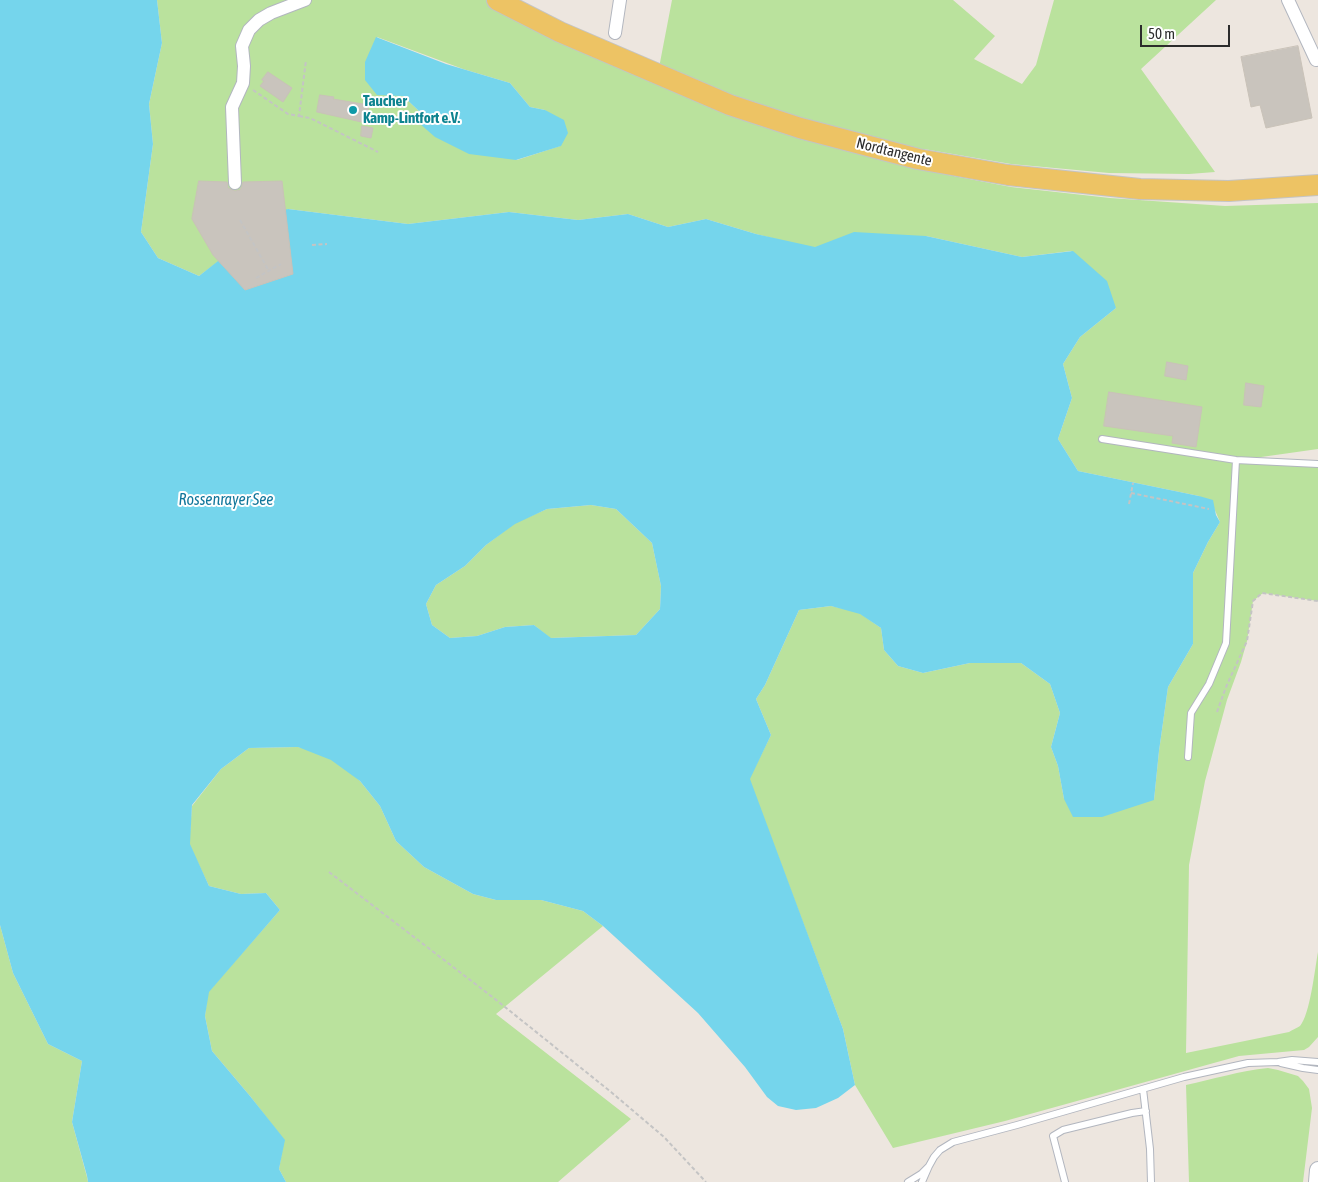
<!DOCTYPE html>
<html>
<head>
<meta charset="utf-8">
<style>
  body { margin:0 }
  #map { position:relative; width:1318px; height:1182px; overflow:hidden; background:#ede6df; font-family:"Asap Condensed",sans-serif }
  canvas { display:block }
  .scale { position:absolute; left:1140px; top:25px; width:90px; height:22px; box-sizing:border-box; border:2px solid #2c2c2c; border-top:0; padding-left:6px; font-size:15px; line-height:18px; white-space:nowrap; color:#2c2c2c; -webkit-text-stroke:4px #fff; paint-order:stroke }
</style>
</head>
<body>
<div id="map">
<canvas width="1318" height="1182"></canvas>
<div class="scale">50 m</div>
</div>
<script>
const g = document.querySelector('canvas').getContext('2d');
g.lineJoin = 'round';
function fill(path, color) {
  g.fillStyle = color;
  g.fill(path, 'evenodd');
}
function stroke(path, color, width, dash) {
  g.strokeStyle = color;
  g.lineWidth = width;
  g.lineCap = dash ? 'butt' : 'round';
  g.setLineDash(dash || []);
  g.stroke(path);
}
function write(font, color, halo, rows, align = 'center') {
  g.font = font + ' "Asap Condensed",sans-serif';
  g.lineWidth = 4;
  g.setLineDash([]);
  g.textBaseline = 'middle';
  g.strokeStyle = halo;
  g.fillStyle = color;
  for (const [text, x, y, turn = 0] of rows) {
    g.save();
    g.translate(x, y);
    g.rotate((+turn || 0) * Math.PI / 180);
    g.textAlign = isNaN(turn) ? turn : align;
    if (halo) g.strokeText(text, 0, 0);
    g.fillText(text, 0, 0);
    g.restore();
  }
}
const green = new Path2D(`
  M157,0h340l161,73 14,-73h281l42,36 -21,23 48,25 14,-19 18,-65h162l-75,69 74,103 -26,2 -80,-1 -98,-9 -87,-15 -6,10 -110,-28 109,38 94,18 99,11 115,8 93,-3v246l-78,11 78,4v137l-55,-8 -10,8 -6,40 -6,21 -14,38 -22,81 -16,84 -3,188 103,-21c3,-2 8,-4 11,-6 10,-11 15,-58 18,-74v85l-9,10 -5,3 -65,6 -234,65 -112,27 -38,-63 -12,-56 -94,-250 22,-44 -15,-36 9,-14 34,-75 32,-4 27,6 23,16 3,22 14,16 25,7 47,-10h51l29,21 10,29 -9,34 7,19 6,33 90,1 5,-49 9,-64 25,-43v-71l15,-31 12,-20 -6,-14 -15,-12 -121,-25 -20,-32 14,-41 -9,-34 17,-27 36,-29 -45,-57 -49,6 -96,-21 -114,12 -56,-14 -50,-15 -38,8 -40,-13 -50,6 -69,-8 -101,12 -120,-15 -89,67 -41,-18 -17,-26 12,-88 -4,-40 13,-61zM377,37l86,32 47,14 20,24 15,3 15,36 -43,14 -97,-48 -17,-16z
  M591,505l25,4 36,34 9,43 -1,23 -24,26 -86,3 -16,-13 -29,2 -28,9 -27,2 -18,-13 -6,-21 10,-19 29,-19 21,-21 29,-22 32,-14z
  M298,747l31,6 31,28 20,25 16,35 28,26 49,27 23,6h45l42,11 20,15 -107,88 135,105 -73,63h-272l-7,-13 5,-29 -34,-44 -38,-45 -7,-35 3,-24 72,-82 -14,-17 -25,1 -32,-8 -20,-42 3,-38 29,-37 28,-21z
  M0,925l13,48 35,71 34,17 -10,61 15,55 1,5h-88z
  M1268,1068l10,2 20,6 5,5 6,8 3,19 -9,74h-114l-3,-97c27,-6 54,-14 82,-17z`);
const water = new Path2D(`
  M0,0h157l5,43 -13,61 4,40 -12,88 17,26 41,18 33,-26 33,-35 23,-6 120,15 101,-12 69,8 50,-6 40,13 38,-8 50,15 59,13 39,-15 72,4 96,21 51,-6 34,30 9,27 -36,29 -17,27 9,34 -14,41 20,32 121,25 14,4 3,15 4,7 -12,20 -15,31v71l-25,43 -9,64 -5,49 -52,17h-29l-9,-18 -6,-33 -7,-19 9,-34 -10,-29 -29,-21h-51l-47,10 -25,-7 -14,-16 -3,-22 -21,-14 -29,-8 -32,4 -34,75 -9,14 15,36 -21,44 93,250 12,56 -17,13 -22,10 -20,2 -18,-4 -11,-9 -22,-30 -47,-54 -95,-87 -20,-15 -42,-11h-45l-23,-6 -49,-27 -28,-26 -16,-35 -20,-25 -29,-21 -33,-13 -49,1 -28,21 -29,36 -2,39 19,42 32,8 25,-1 14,17 -71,82 -4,24 7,35 38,45 35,44 -6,29 7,13h-198l-1,-6 -15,-54 10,-61 -34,-17 -35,-71 -13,-48zM591,505l25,4 36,34 9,43 -1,23 -24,26 -85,3 -17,-13 -29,2 -28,9 -27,2 -18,-13 -6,-21 10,-19 29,-19 21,-21 29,-21 32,-15z
  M376,37l70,27 64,19 20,24 15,3 19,10 4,13 -7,13 -45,14 -47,-6 -34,-17 -16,-14 1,-11 -17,-16 -26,-1 -12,-15v-18z`);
const building = new Path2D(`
  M1298,46l14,72 -46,10 -6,-23 -9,2 -10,-50z
  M268,72l24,16 -9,14 -23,-16 4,-5 -2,-1z
  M320,95l14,2 -1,2 36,6 -3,18 -49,-11z
  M362,126l11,2 -2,10 -10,-2z
  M199,181l28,1 1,6 7,3 5,-1 2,-4 1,-4 39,-1 11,93 -48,16 -32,-35 -21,-36z
  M1167,362l21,4 -2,14 -21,-4z
  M1246,383l18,3 -3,21 -17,-2z
  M1109,392l93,15 -6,40 -24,-4 1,-7 -69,-10z`);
const path = new Path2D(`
  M253,90l35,24 11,2 7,-56
  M299,116l11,2 68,34
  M240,220l29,51
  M312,245l15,-1
  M256,278l25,-14
  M1131,493l78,16
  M1129,504l4,-21
  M1217,712l9,-25 21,-46 6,-40 9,-8 56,8
  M329,872l166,127 116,93 53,45 42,45`);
const service = new Path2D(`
  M1102,439l134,21 82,4
  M1188,757l3,-44 18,-29 17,-41 10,-183
  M1281,1063l22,5 15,2
  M1143,1089l7,60 1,33
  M929,1166l5,-9 6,-7 13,-8 64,-17 167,-48 64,-14 30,-1 14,-2 26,2
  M908,1182l13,-8 8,-8 -7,16
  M1065,1182l-12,-46 10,-6 69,-17 14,-2`);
const minor = new Path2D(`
  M1288,0l28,60 2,-1
  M615,33l5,-33
  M235,183l-3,-76 11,-24 1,-17 -2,-20 7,-16 10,-10 12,-7 34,-13`);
const tertiary = new Path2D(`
  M1317,1182l1,-12`);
const primary = new Path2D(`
  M497,0l63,32 170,73 70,23 118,31 90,16 132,14 89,2 89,-6`);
const markers = [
  [353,110,5,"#0f9aa8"]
];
const cultureNames = [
  ["Taucher",363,101],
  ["Kamp-Lintfort e.V.",363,118]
];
const streetNames = [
  ["Nordtangente",894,152,14]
];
const waterNames = [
  ["Rossenrayer See",226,500]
];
fill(green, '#bae29d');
fill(water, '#75d5ec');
fill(building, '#c9c4bd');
stroke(building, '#c9c2b8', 1);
stroke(service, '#b2b6bf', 8);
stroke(minor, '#b2b6bf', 14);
stroke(tertiary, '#b2b6bf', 18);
stroke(primary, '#c4c4c4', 22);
stroke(path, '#c4c4c4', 2, [4, 2.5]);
stroke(service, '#fff', 6);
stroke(minor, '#fff', 12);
stroke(tertiary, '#fff', 16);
stroke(primary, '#edc364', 20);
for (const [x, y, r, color] of markers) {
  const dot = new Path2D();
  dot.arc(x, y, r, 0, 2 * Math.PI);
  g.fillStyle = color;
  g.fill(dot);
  stroke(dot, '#fff', 2);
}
write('bold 15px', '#0d838f', '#fff', cultureNames, 'left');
write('15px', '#2c2c2c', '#fff', streetNames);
write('italic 16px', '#11769b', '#fff', waterNames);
</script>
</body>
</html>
